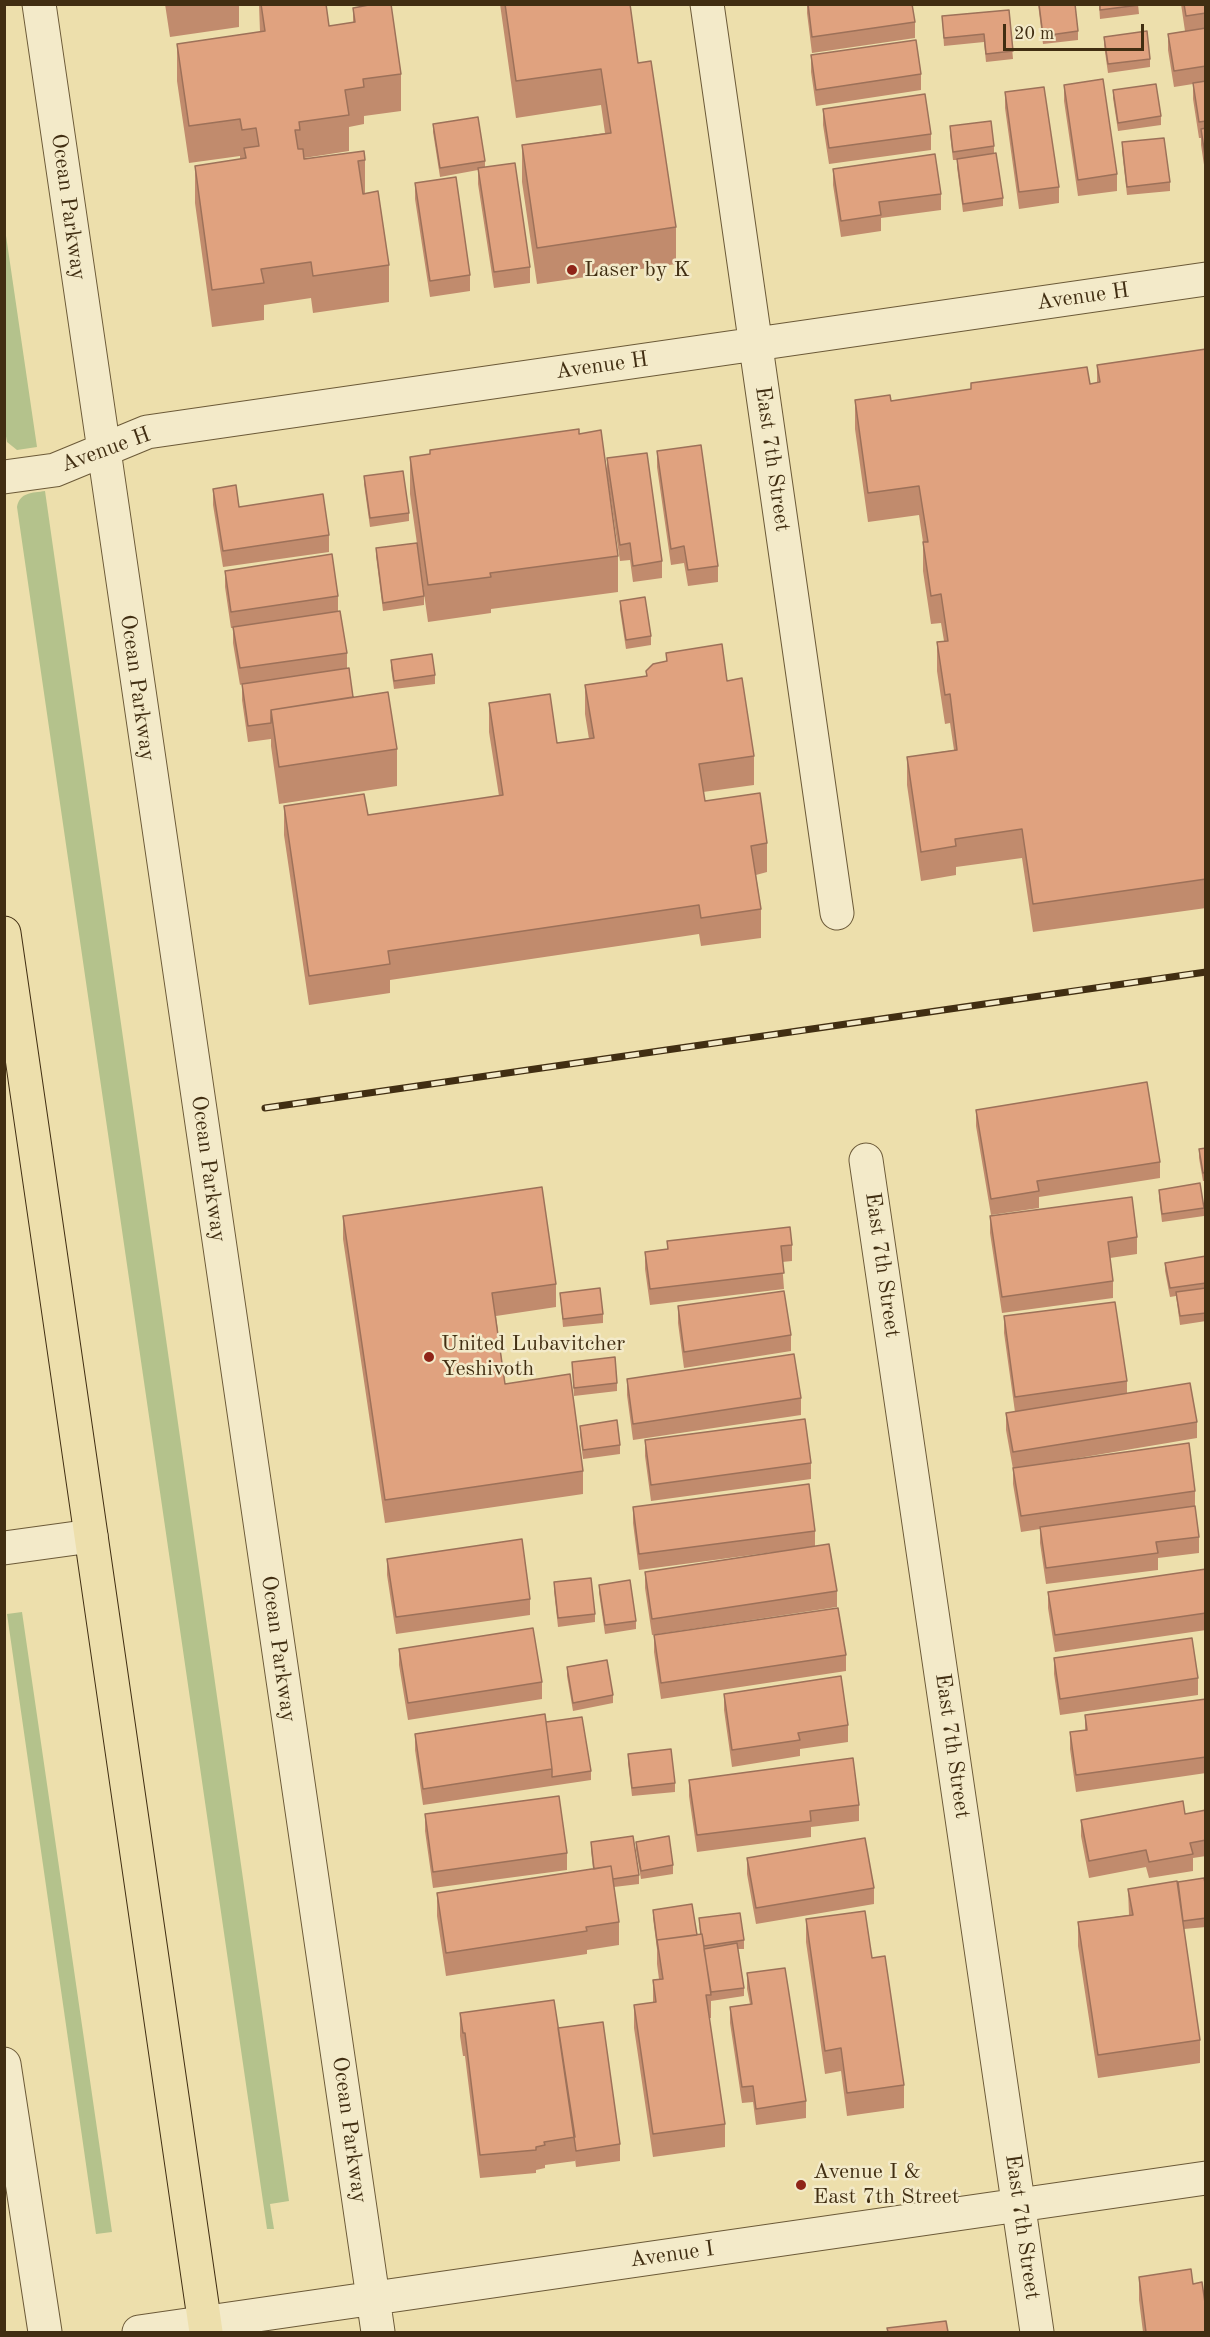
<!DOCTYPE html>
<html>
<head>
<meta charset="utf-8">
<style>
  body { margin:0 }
  #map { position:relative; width:1210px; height:2337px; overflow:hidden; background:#eddfac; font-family:"Old Standard TT",serif }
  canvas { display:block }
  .frame { position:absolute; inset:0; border:6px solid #412e12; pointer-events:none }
  .scale { position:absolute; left:1003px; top:24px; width:141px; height:27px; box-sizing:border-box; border:3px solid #412e12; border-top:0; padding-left:8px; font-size:18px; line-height:21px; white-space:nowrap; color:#412e12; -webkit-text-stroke:4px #f3eac9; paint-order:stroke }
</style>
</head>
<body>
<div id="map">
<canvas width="1210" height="2337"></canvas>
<div class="frame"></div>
<div class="scale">20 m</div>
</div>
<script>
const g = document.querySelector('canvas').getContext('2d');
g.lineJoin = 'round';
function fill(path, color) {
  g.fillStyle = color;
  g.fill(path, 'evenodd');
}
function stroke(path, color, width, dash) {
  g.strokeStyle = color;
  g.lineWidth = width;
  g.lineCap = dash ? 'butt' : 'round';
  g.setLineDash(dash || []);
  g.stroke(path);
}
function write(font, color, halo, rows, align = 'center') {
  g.font = font + ' "Old Standard TT",serif';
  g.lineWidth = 5;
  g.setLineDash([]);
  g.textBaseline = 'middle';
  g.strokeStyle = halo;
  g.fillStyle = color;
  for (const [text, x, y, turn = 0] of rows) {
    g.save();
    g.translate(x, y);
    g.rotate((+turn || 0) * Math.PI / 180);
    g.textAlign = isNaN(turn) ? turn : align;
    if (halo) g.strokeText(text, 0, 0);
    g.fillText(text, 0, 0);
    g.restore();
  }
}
const green = new Path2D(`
  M4,222l33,225 -20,3 -10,-8 -3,-17z
  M45,491l244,1710 -19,3 4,25h-7l-250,-1722c3,-15 15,-14 28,-16z
  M22,1612l90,620 -16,2 -89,-620z`);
const minor = new Path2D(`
  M39,4l339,2328
  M707,4l130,909
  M4,477l51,-7 92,-38 1059,-153
  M866,1160l171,1172
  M4,1548l87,-12
  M4,2064l41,268
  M139,2332l1067,-154`);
const major = new Path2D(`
  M4,933l202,1399`);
const rail = new Path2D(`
  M265,1108l941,-136`);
const wall = new Path2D(`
  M165,4h74v23l-69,10z
  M259,4h67l3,22 24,-3v-15l48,66v37l-37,5v8l-15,3v24l-45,7 61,2v33l24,72v37l-76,11 -2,-15 -47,7v15l-52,7 -17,-124v-37l45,-7v-3l-51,7 -12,-82v-37l83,-12z
  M500,4h130l8,59 38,164v37l-139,20 -15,-102v-37l83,-12 -4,-28 -85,13z
  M807,4h105l3,18v16l-103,15 -5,-40z
  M1038,4h37l3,27v9l-35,4z
  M1099,4h39l1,10 -39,5z
  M1181,4h25v174l-5,-33v-7h-2l-6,-39v-15l-19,3 -6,-37v-16l17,-3z
  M1009,10l4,49 -27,3 -2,-20 -40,4 -2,-30z
  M1104,37l46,22v8l-42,6 -4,-28z
  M811,55l110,19v16l-105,16 -5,-34z
  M1064,85l53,89v17l-39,5 -14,-95z
  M1113,90l48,26v9l-43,6 -5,-33z
  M1005,92l54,95v16l-40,6 -14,-101z
  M823,109l108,25v16l-102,14 -6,-39z
  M433,124l52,37v6l45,100v16l-36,5 -16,-104v-14l-38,7 -7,-45z
  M950,126l44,20v7l9,45v8l-40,6 -6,-45v-7h-4l-3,-26z
  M1122,142l48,40v9l-43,4 -5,-44z
  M833,169l108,25v16l-60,8v13l-40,6 -8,-52z
  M415,183l55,92v16l-40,6 -15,-98z
  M1206,349v559l-173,24 -11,-74 -66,9v8l-35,6 -14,-96v-28l47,-7 -4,-27 -5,1 -8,-53v-29l7,-1 -3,-18 -10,1 -8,-53v-29l-4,-27 -51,7 -13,-93v-29l36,1 80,-12v-6l119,1 7,-1v-18z
  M579,434l39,122v36l-127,17v4l-63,9 -18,-128v-37l20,-3v-4z
  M657,451l61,115v16l-30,4 -4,-23 -13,2 -14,-98z
  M607,458l55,103v17l-29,4 -3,-22 -10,1 -13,-87z
  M364,476l45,37v8l-39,6 -6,-43z
  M213,489l26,18 90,28v17l-106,15 -10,-62z
  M376,548l48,48v9l-41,6 -7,-55z
  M225,571l113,25v15l9,42v16l6,28 44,52v37l-118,18 -8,-58v-7l-23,3 -6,-42v-16l-2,1 -7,-42v-15h-2l-6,-41z
  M620,601l31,35v9l-25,4 -6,-39z
  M666,653l61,28 27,75v29l-51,7 2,9 62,42v29l-11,3 5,34v29l-60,8 -2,-12 -309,46v13l-81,12 -25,-170v-29l84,9 131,-19 -10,-64v-29l68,40 32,-4 -4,-25v-29l61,-9v-5l20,-10z
  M391,660l44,15v9l-41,5 -3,-21z
  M976,1110l184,52v16l-121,19v11l-48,7 -15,-89z
  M1206,1148v33h-3l-4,-23v-9z
  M1159,1190l45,18v8l-42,6 -3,-24z
  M343,1216l213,68v23l-60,9 9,68 78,87v23l-198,29 -42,-284z
  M990,1216l147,21v17l-27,4 3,23v17l-111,15 -12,-80z
  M667,1241l125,4v16l-10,1 2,27 -134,16 -5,-36v-17l22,-3z
  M1206,1256v65l-26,4 -4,-29 -6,1 -5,-26v-8z
  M560,1293l43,21v9l-40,4z
  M678,1306l113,29v16l-107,17 -6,-45z
  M1004,1316l123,65v12l70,29v16l-160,27 158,26v16l4,30v16l-41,5v12l-112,14 -6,-41v-14l-19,3 -8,-48v-15l-7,-39v-17l9,-1 -11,-79z
  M572,1362l45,21v8l-43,5z
  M627,1379l174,19v17l-168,25 -6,-45z
  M580,1426l40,19v9l-37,5 -3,-25z
  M645,1440l166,23v16l-160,22 -6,-45z
  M633,1507l182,24v15l22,45v16l-185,28 -7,-47v-16l129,-20 -135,18 -6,-47z
  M387,1559l143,40v16l-134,19 -9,-59z
  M1206,1569v61l-151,22 -7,-44v-16z
  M554,1582l41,32v8l-37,5 -4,-36z
  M599,1585l37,36v8l-31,5 -6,-41z
  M654,1635l192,20v16l-185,28 -7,-47z
  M399,1649l143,33v17l-134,21 -9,-55z
  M1054,1658l144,20v17l-138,20 -6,-41z
  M567,1667l46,28v8l-40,8 -6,-35z
  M724,1694l124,31v17l-48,7v7l-68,11 -8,-57z
  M1206,1699v74l-130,19 -6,-43v-17l15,-2v-15z
  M546,1722l45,49v9l-168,25 -8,-55v-16z
  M628,1754l47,29v9l-43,4 -4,-33z
  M689,1780l170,25v16l-48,6v10l-114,15 -8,-56z
  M1206,1810v46l-13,2v13l-44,7 -3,-11 -57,11 -8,-42v-16l104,-6z
  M425,1814l142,39v17l-134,18 -8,-57z
  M591,1842l48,33v9l-25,3 5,35v23l-32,5v4l-141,22 -9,-60v-23l156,-24 -2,-19z
  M636,1842l37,23v9l-32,5 -5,-29z
  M747,1858l127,30v16l-118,20 -9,-50z
  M1178,1882l28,5v40l-22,2 16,111v23l-102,15 -20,-132v-24l51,-7 -1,-26h50z
  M653,1910l44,25 3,-1 -1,-16 45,22v9h-6l6,39v8l-33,5v17h-2l16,106v23l-72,10 -19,-129v-23l19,-2v-23l6,-1 -2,-15v-15l-4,-31z
  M806,1919l66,39 32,127v23l-57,8 -6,-45 -16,3 -19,-132z
  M747,1973l59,128v17l-50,7 -3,-23 -11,1 -12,-80v-16l20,-3 -3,-15z
  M460,2013l98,15 62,116v17l-44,6 -1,-8v2l-30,4v3l-9,2v3l-56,5 -15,-122h-2l-3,-20z
  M1139,2277l54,7 13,48h-63l-4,-32z`);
const building = new Path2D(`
  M261,4h65l3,22 26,-4 -2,-14 21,-4h17l10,70 -38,5 1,8 -19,3 4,25 -50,7 1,8h-5l3,19h5l1,10 60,-8 1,9 -7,1 5,33 15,-3 11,74 -76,11 -2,-14 -50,7 3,14 -52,7 -17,-124 51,-8 -2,-10 15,-2 -3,-18 -14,2 -2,-11 -51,7 -12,-82 88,-13z
  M505,4h125l8,59 13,-2 25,166 -139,21 -15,-103 89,-12 -10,-64 -85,12z
  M808,4h104l3,18 -103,15z
  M1039,4h36l3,27 -35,5z
  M1100,4h38l1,1 -39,5z
  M1184,4h22v9l-20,3z
  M1009,10l4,41 -27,3 -2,-20 -40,4 -2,-22z
  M1206,28v38l-32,5 -6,-37z
  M1147,31l3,28 -42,5 -4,-27z
  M916,40l5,34 -105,16 -5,-35z
  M1103,79l14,95 -39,6 -14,-95z
  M1206,81v40l-7,1 -6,-39z
  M1156,84l5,32 -43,7 -5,-33z
  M1044,87l15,100 -40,5 -14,-100z
  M925,94l6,40 -102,14 -6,-39z
  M478,117l7,44 -45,7 -7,-44z
  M991,121l3,25 -41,6 -3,-26z
  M1206,128v34l-5,-33z
  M1164,138l6,44 -43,5 -5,-45z
  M996,153l7,45 -40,6 -6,-45z
  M935,154l6,40 -62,8 2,13 -40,6 -8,-52z
  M515,163l15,104 -36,5 -16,-104z
  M456,177l14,98 -40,6 -15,-98z
  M1206,349v530l-173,25 -11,-75 -67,10 1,7 -35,6 -14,-95 50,-7 -7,-56 -5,1 -8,-53 11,-1 -7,-47 -10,2 -8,-54h5l-9,-56 -51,7 -13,-93 35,-5 1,6 80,-12v-6l116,-16 3,17 10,-2 -3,-17z
  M579,429v5l22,-4 17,126 -128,17 1,4 -63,8 -18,-128 20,-3v-4z
  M701,445l17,121 -30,4 -4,-24 -13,3 -14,-98z
  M647,453l15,108 -29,5 -3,-23 -10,2 -13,-87z
  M403,471l6,42 -39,5 -6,-42z
  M236,485l3,22 84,-13 6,41 -106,16 -10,-62z
  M417,543l7,53 -41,7 -7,-55z
  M332,554l6,42 -107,16 -6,-41z
  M645,597l6,39 -25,4 -6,-39z
  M340,611l7,42 -107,15 -7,-41z
  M722,644l5,37 15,-3 12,78 -55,8 6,37 55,-8 7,50 -16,3 10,63 -60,9 -2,-13 -311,46 2,13 -81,12 -25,-170 80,-12 4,21 135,-20 -14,-92 61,-9 7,49 37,-5 -9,-53 62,-9 -1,-5 7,-7 14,-3 -1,-8z
  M432,654l3,21 -41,6 -3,-21z
  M349,668l4,29 -82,13v13l-23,3 -6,-42z
  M388,692l9,57 -118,18 -8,-57z
  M1147,1082l13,80 -123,19 2,10 -48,8 -15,-89z
  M1206,1148v24l-3,1 -4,-24z
  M1200,1183l4,25 -42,6 -3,-24z
  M542,1187l14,97 -64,9 13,91 65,-10 13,97 -198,29 -42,-284z
  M1132,1197l5,40 -29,5 5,39 -111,16 -12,-81z
  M790,1227l2,18 -11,1 3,27 -134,16 -5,-37 23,-3 -1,-8z
  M1206,1256v27l-36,5 -5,-25z
  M600,1288l3,26 -40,5 -3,-26z
  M1206,1288v25l-26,3 -4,-24z
  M784,1291l7,44 -107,17 -6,-46z
  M1115,1302l12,79 -112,16 -11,-81z
  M794,1354l7,44 -168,26 -6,-45z
  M615,1357l2,26 -43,5 -2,-26z
  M1190,1383l7,39 -184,30 -7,-39z
  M805,1419l6,44 -160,22 -6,-45z
  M617,1420l3,25 -37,5 -3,-24z
  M1189,1443l6,48 -174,25 -8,-48z
  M809,1484l6,47 -176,23 -6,-47z
  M1195,1506l4,31 -43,5 2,11 -112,15 -6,-41z
  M522,1539l8,60 -134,18 -9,-58z
  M829,1544l8,47 -185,28 -7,-47z
  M1206,1569v44l-151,22 -7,-43z
  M591,1578l4,36 -37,4 -4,-36z
  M630,1580l6,41 -31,4 -6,-40z
  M838,1608l8,47 -185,28 -7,-48z
  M533,1628l9,54 -134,21 -9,-54z
  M1192,1638l6,40 -138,21 -6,-41z
  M607,1660l6,35 -40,8 -6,-36z
  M841,1676l7,49 -50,8 2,7 -68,10 -8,-56z
  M1206,1699v58l-130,18 -6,-43 17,-2 -2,-15z
  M545,1714l7,55 -129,20 -8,-55z
  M582,1717l9,54 -39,6v-8l-6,-47z
  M671,1749l4,34 -43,5 -4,-34z
  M853,1758l6,47 -49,6 1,10 -114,14 -8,-55z
  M559,1796l8,57 -134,19 -8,-58z
  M1183,1801l2,13 21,-4v30l-16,3 3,11 -44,8 -3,-12 -57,11 -8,-41z
  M633,1836l6,39 -26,4 -2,-13 -17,3 -3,-27z
  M669,1836l4,29 -32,6 -5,-29z
  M865,1838l9,50 -118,20 -9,-50z
  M611,1866l8,56 -33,5 1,4 -141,22 -9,-60z
  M1204,1878l2,9v31l-23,3 -5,-39z
  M1177,1881l23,159 -102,15 -20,-133 55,-7 -5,-26z
  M692,1904l5,31 -40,5 1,9 -5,-39z
  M865,1911l7,47 13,-2 19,129 -57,8 -6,-45 -16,3 -19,-132z
  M740,1913l4,27 -40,6 -2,-12h-1l-2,-16z
  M702,1934l9,61h-5l19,129 -72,10 -19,-129 22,-3 -3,-22 10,-1 -6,-39z
  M737,1943l7,45 -33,4 -7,-43z
  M785,1968l21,133 -50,8 -3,-23 -11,1 -12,-80 22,-3 -5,-31z
  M554,2000l21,137 -31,5 1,3 -9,2v3l-56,5 -15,-122h-2l-3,-20z
  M603,2022l17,122 -44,7 -18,-123z
  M1191,2269l2,15 9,-2 4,28v22h-60l-7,-55z
  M946,2321l2,11h-60l-1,-4z`);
const markers = [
  [572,270,6,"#8f2418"],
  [429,1357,6,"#8f2418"],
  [801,2185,6,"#8f2418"]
];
const streetNames = [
  ["Ocean Parkway",68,207,82],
  ["Avenue H",1083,297,-8],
  ["Avenue H",602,366,-8],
  ["Avenue H",106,450,-20],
  ["East 7th Street",772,459,82],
  ["Ocean Parkway",137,688,82],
  ["Ocean Parkway",208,1169,82],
  ["East 7th Street",882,1265,82],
  ["Ocean Parkway",278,1649,82],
  ["East 7th Street",952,1746,82],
  ["Ocean Parkway",349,2130,82],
  ["East 7th Street",1022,2227,82],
  ["Avenue I",672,2255,-8]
];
const poiNames = [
  ["Laser by K",584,270],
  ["United Lubavitcher",441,1344],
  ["Yeshivoth",441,1369],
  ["Avenue I &",813,2172],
  ["East 7th Street",813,2197]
];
fill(green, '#b4c28c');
stroke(minor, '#6c5a38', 35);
stroke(major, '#412e12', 35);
stroke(minor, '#f3eac9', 33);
stroke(major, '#eddfac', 33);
stroke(rail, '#412e12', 7);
stroke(rail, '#f3eac9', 4.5, [14]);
fill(wall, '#c18b6d');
fill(building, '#e0a27f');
stroke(building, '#9d7159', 1.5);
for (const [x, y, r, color] of markers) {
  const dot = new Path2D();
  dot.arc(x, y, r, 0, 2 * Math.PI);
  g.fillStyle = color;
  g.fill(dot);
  stroke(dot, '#f3eac9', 2);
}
write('22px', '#412e12', '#f3eac9', streetNames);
write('22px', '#412e12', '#f3eac9', poiNames, 'left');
</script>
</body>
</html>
